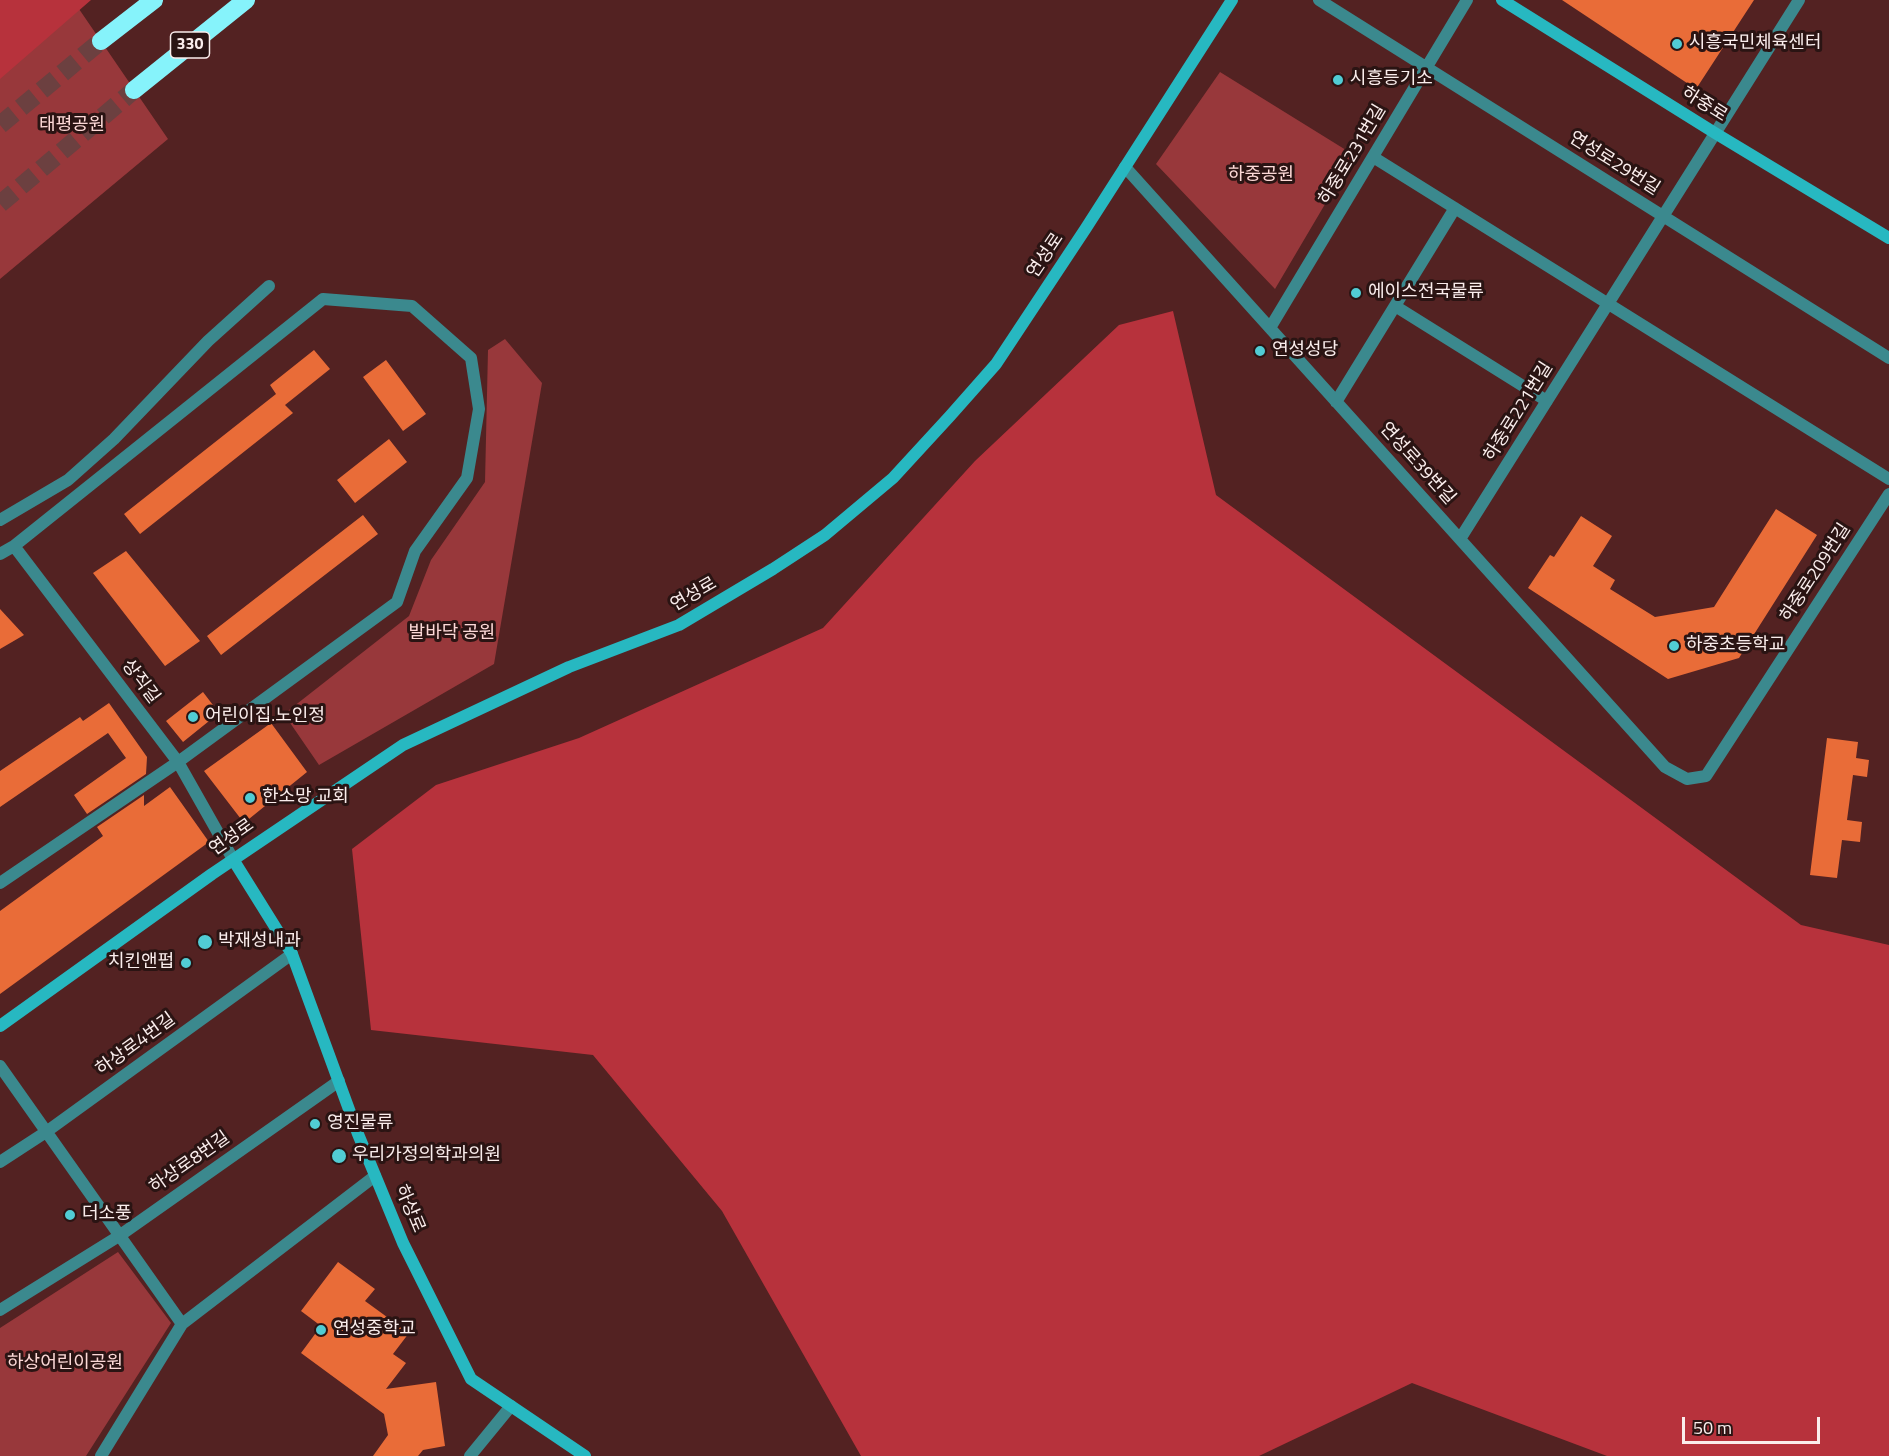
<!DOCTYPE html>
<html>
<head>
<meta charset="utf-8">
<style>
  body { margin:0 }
  #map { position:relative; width:1889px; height:1456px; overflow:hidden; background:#532222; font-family:"Titillium Web",sans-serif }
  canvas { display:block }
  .scale { position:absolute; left:1682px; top:1417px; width:138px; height:27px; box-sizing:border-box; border:3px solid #faedec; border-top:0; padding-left:8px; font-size:18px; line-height:21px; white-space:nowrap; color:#faedec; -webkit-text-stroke:4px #2a1413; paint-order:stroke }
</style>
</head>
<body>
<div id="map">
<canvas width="1889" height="1456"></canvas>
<div class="scale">50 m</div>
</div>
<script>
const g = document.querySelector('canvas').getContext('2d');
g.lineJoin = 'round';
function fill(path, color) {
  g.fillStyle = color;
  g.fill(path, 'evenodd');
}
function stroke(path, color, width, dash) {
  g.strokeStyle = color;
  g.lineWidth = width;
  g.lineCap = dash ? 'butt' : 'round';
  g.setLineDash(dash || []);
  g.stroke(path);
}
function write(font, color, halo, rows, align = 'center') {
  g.font = font + ' "Titillium Web","Noto Sans KR",sans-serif';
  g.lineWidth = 6;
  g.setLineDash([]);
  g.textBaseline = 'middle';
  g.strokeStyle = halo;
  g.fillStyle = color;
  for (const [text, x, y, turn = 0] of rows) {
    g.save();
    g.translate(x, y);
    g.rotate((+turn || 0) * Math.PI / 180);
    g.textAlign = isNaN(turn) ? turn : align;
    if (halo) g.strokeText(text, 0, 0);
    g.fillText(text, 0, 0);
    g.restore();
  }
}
const green = new Path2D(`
  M79,9l89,130 -168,140v-204z
  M1220,72l134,83 -79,134 -119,-125z
  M505,339l37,44 -48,281 -175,101 -35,-51 125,-98 22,-56 54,-78 3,-132z
  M118,1252l53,71 -85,133h-86v-128z`);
const forest = new Path2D(`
  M0,0h91l-91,79z
  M1173,311l43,184 585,430 88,20v511h-282l-195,-73 -153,73h-398l-139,-245 -129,-156 -222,-25 -19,-181 84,-64 143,-47 244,-110 152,-167 144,-136z`);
const building = new Path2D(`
  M1562,0h192l-58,89z
  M314,350l16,19 -45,36 8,8 -153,121 -16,-20 152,-120 -6,-9z
  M386,360l40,54 -23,17 -40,-54z
  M389,439l18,23 -52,41 -18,-23z
  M1776,509l41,26 -78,123 -71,21 -140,-91 22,-33 4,2 27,-41 31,20 -19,30 22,14 -5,9 45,28 59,-10z
  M363,515l15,19 -157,121 -14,-19z
  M126,551l74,90 -35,25 -72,-93z
  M0,609l24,26 -24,14z
  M203,692l16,21 -36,29 -17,-21z
  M109,703l38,54 -1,17 -59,40 -13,-19 52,-37 -18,-25 -108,74v-36l80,-54 3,4z
  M271,723l36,49 -63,51 -40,-52z
  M1827,738l31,4 -2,16 13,2 -2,17 -14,-2 -6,45 15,2 -2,20 -18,-2 -5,38 -27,-3z
  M170,787l39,55 -209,152v-83l103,-75 -6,-9 47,-32v11z
  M338,1262l37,27 -10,12 44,32 -16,21 13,9 -20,26 50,-7 9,64 -22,4 -5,6h-45l15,-21 -4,-21 -83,-61 20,-27 -20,-15z`);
const highwayTunnel = new Path2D(`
  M0,125l101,-84
  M0,204l134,-114`);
const street = new Path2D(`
  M1319,0l570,358
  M1373,157l516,322
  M1125,167l540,600 22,12 19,-3 183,-282
  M1395,306l152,95
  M1270,328l197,-328
  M1336,402l119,-194
  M0,520l68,-40 46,-41 94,-98 61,-55
  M1460,539l339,-539
  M14,546l164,216 56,99
  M0,554l14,-8 309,-247 89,7 59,52 8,51 -12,69 -52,73 -18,51 -219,160 -178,121
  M0,1066l182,258 193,-148
  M0,1162l46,-30 246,-178
  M0,1310l119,-74 220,-155
  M101,1456l81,-132
  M470,1456l41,-50`);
const secondary = new Path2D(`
  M1502,0l213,133 174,105
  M234,861l58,93 66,180 45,109 68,136 114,77
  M0,1026l212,-152 191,-129 166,-78 110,-42 94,-56 52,-34 68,-57 57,-62 46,-52 90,-136 146,-228`);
const highway = new Path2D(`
  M101,41l53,-41
  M134,90l112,-90`);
const markers = [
  [1677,44,6,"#51ccd4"],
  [1338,80,6,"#51ccd4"],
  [1356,293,6,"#51ccd4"],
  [1260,351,6,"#51ccd4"],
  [1674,646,6,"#51ccd4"],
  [193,717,6,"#51ccd4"],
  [250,798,6,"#51ccd4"],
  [205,942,8,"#51ccd4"],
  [186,963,6,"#51ccd4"],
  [315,1124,6,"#51ccd4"],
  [339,1156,8,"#51ccd4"],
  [70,1215,6,"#51ccd4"],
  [321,1330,6,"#51ccd4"]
];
const shields = [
  [190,45,39]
];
const shieldNames = [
  ["330",190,45]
];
const poiNames = [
  ["시흥국민체육센터",1689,44],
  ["시흥등기소",1350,80],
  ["에이스전국물류",1368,293],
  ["연성성당",1272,351],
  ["하중초등학교",1686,646],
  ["어린이집.노인정",205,717],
  ["한소망 교회",262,798],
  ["박재성내과",218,942],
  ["치킨앤펍",174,963,"right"],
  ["영진물류",327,1124],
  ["우리가정의학과의원",352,1156],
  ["더소풍",82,1215],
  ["연성중학교",333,1330]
];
const streetNames = [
  ["하중로",1704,105,32],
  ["하중로231번길",1353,155,-59],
  ["연성로29번길",1614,164,32],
  ["연성로",1046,256,-56],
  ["하중로221번길",1519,412,-58],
  ["연성로39번길",1417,464,48],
  ["하중로209번길",1816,573,-57],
  ["연성로",694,595,-30],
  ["상직길",140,682,53],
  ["연성로",232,838,-35],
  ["하상로4번길",136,1045,-36],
  ["하상로8번길",190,1163,-35],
  ["하상로",409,1209,67]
];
const parkNames = [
  ["태평공원",72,126],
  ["하중공원",1261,176],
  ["발바닥 공원",452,634],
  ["하상어린이공원",65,1364]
];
fill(green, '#98383b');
fill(forest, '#b7323c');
fill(building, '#e96c38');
stroke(highwayTunnel, '#6c4040', 18, [18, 9]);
stroke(street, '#3b898e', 12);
stroke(secondary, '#27b8c1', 12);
stroke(highway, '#86f3fb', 18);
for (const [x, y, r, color] of markers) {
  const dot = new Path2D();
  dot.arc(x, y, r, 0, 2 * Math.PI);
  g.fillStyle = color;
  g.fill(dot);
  stroke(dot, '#2a1413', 2);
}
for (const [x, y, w] of shields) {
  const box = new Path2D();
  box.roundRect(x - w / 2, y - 13, w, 26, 4.5);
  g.fillStyle = '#2a1413';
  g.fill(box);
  stroke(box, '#faedec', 1.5);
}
write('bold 16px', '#faedec', null, shieldNames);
write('18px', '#faedec', '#2a1413', poiNames, 'left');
write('18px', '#faedec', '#2a1413', streetNames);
write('18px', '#fdd9d7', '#2a1413', parkNames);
</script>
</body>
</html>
